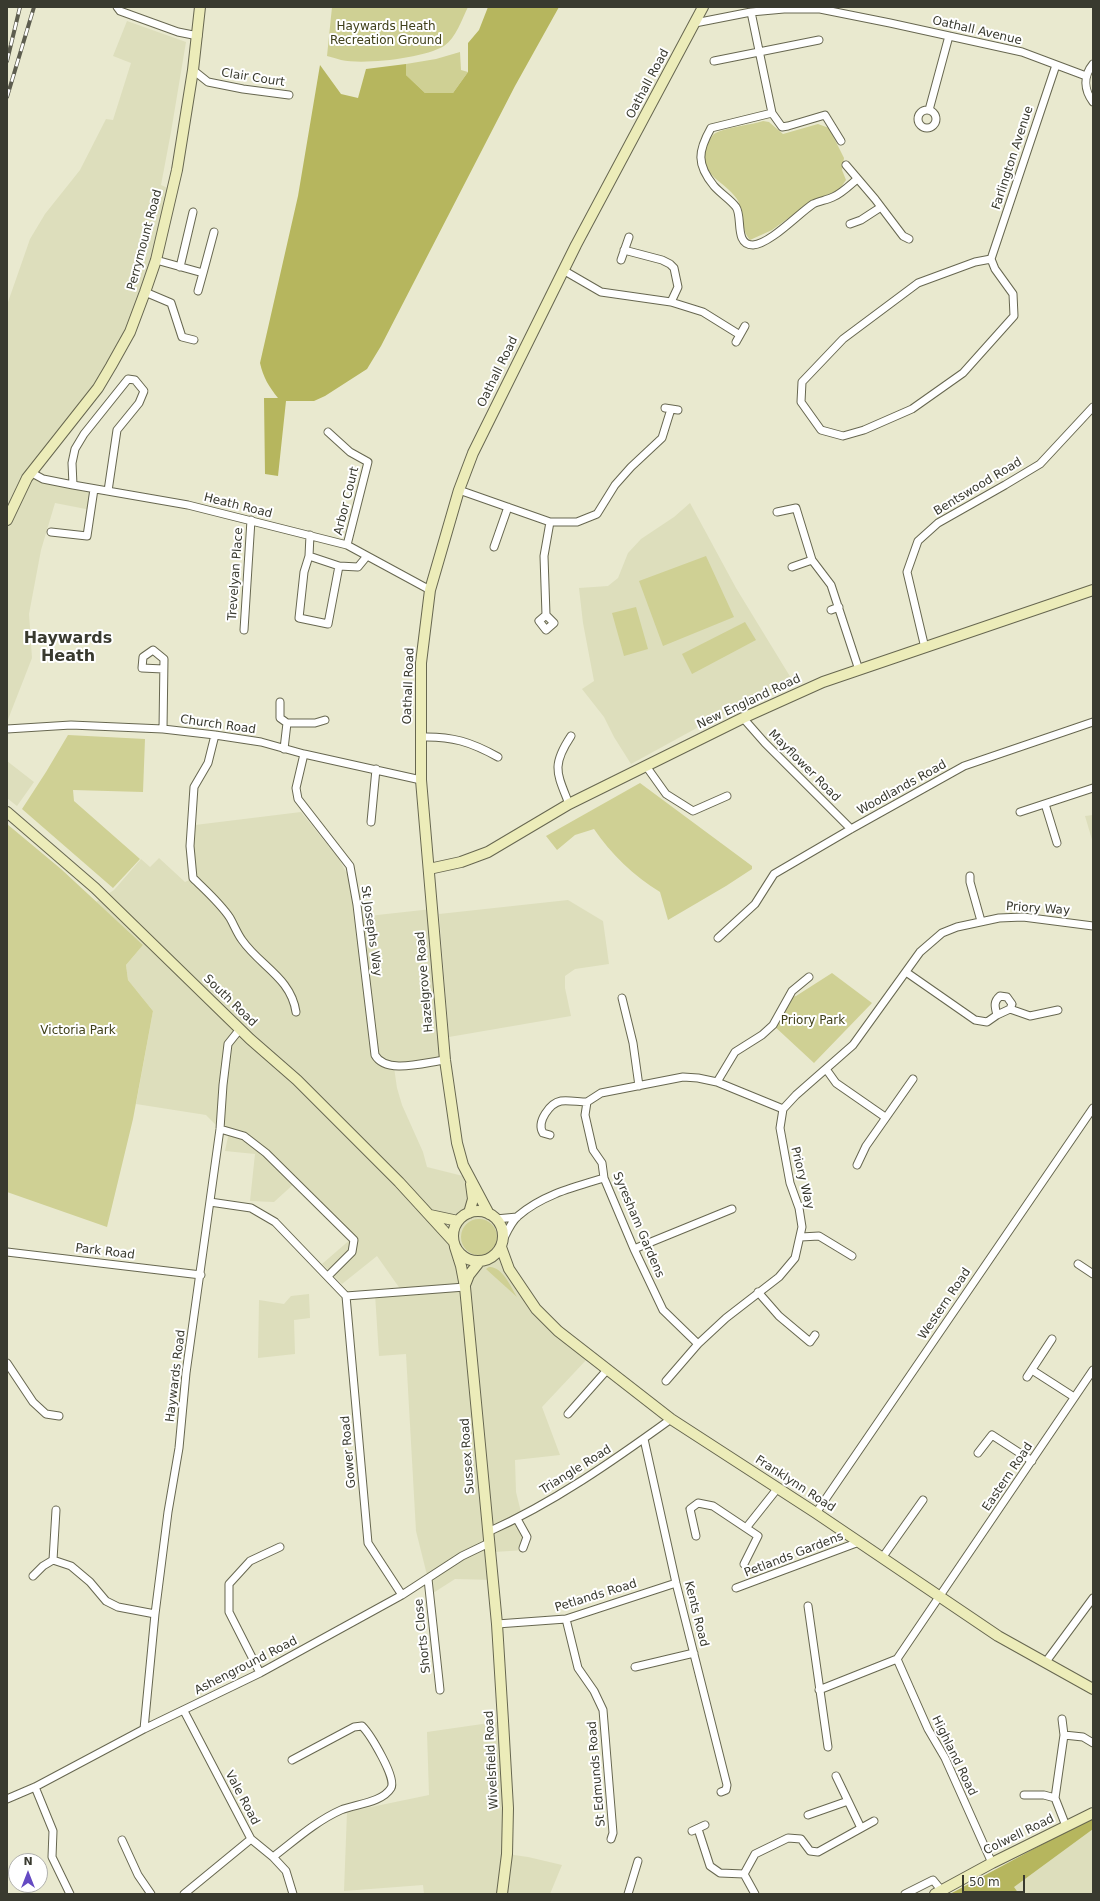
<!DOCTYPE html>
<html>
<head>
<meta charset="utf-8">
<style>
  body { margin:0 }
  #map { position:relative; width:1100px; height:1901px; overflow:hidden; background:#e9e9cf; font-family:"DejaVu Sans",sans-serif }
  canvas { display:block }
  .frame { position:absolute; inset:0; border:8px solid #393a2f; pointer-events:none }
  .north { position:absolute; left:8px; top:1853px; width:40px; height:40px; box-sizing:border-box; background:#fff; border:1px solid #b0b0ac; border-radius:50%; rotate:0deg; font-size:11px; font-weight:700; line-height:16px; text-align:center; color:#393a2f }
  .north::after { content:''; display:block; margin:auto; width:14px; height:18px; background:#654ac3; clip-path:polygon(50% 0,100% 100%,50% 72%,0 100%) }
  .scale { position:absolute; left:962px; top:1875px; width:63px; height:18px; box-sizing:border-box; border:2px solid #393a2f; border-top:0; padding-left:5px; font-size:12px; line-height:14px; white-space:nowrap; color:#393a2f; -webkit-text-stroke:3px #fff; paint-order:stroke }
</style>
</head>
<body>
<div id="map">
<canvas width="1100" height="1901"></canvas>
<div class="frame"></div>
<div class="north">N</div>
<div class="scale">50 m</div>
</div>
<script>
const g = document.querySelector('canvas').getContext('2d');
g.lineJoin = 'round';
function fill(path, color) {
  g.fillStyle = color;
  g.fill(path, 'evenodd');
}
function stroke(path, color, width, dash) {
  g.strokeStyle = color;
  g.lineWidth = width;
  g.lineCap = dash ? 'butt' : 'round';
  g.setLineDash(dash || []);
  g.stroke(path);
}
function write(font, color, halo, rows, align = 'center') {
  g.font = font + ' "DejaVu Sans",sans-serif';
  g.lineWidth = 4;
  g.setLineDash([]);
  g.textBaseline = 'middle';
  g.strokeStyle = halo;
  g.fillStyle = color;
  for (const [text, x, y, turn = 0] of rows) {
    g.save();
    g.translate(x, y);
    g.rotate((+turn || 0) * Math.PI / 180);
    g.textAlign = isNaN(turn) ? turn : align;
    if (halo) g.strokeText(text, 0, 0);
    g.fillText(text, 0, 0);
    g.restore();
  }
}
const built = new Path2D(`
  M127,21l59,21 -15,90 -10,53 11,5 -26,102 -48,96 -66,85 62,16 -3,21 -36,-7 -14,47 -12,64 3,44 -25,64v-417l23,-66 15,-25 35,-44 26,-51 7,1 18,-57 -18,-7z
  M690,503l46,85 58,95 -79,35 -84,46 -17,-27 -10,-20 -22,-28 12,-8 -11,-58 -4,-35 29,-2 10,-8 10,-25 13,-14 33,-22z
  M7,761l27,21 -17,24 -10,-8z
  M301,812l38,47 7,13 5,-1 8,46 73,-8 13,151 -51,7 3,21 5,17 21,47 4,15 44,11 18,36 11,11 3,7 -2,15 35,62 53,48 -47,50 18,48 -45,5 1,32 7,28 2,30 -31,2 2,28 -41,-1 -25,16 -2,-16 -12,-48 -10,-177 -27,2 -4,-62 28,-1 -26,-37 -35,28 -20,-20 30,-26 -56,-56 -22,20 -24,-1 5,-47 -30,-3 4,-19 -9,-3 -14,-14 -70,-11 17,-93 -25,-31 -2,-15 17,-20 -47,-43 18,-12 27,-31 9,8 9,-9 26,24 8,-4 2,-53z
  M1093,815v28l-8,-27z
  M568,900l35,21 6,43 -34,5 -10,7v12l6,28 -122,21 -10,-123z
  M309,1294l1,24 -16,2 1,34 -37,4 1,-58 25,4 7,-8z
  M503,1721l4,133 21,3 34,8 -12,29h-126l-1,-9 -79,6 3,-79 82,-17 -2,-63z
  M1093,1817v77h-78l-19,-24z`);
const green = new Path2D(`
  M332,7h136c-6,12 -12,31 -24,39 -20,12 -79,19 -103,14 -4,-1 -9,-3 -14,-4z
  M460,52l1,18 7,2 -15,21h-28l-19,-18v-11l30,-5z
  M763,121l6,1 14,12 35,-10 11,4 15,30 -2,12 4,10 -7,10 -27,11 -40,29 -22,10c-10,-11 -5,-28 -13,-41 -13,-19 -34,-20 -34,-50 3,-4 7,-11 11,-15 8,-6 37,-9 49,-13z
  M706,556l28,61 -71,29 -24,-65z
  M636,607l12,42 -24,7 -12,-43z
  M745,622l11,18 -64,34 -10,-20z
  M68,735l77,4 -2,53 -70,-2 1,11 66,58 -27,29 -91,-79 24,-37z
  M640,783l112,83v3l-26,17 -58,34 -8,-28c-26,-16 -49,-38 -66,-63l-19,6 -18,15 -11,-14z
  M7,824l54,45 82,76 -17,20 2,15 25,31 -20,108 -26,108 -100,-35z
  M832,973l40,30 -58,60 -41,-38 14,-27 9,-2z
  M461 1237a18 18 0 1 1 36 0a18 18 0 1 1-36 0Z
  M489,1267c13,-1 22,20 28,30l-31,-28z`);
const forest = new Path2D(`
  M488,7h71l-44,79 -134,260 -14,23 -42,27 -11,5h-28l-8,75 -13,-2 -1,-76h14c-9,-11 -15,-21 -18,-35l38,-167 22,-131 21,29 17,4 8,-29 40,-5v11l19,18h28l15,-21v-29l11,-13z
  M1093,1817v12l-79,58 5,7h-69z`);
const street = new Path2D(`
  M117,7l3,4 58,21 20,4
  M751,12l21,101 10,14 6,-1 37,-11 16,26
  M695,23l56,-11 33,-3h36l70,14 132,29 64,24
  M714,61l105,-21
  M1093,64c-10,12 -9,26 0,38
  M193,70l15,12 35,7 46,6
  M918 119a9 9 0 1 1 18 0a9 9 0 1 1-18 0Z
  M929,110l20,-74
  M772,113l-61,15c-13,23 -15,36 3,58 7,8 16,13 22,21 7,10 -2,38 17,38 17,-1 45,-31 60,-41 6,-3 14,-4 20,-7 9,-4 17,-12 24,-18
  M846,165l29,34 28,37 6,3
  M850,224l11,-4 20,-13
  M624,250l38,10 8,4 4,4 4,19 -7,15
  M991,259l-16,3 -57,21 -75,56 -41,43 -1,20 20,28 22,6 21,-6 48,-21 51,-36 51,-57 -1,-22 -18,-25 -4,-10 65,-194
  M156,260l47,13 11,-41
  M621,260l8,-23
  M180,267l13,-55
  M563,270l38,22 70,10 32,10 37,23
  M198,291l5,-18
  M145,292l26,11 11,34 12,3
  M736,342l9,-16
  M665,408l13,2
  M328,432l22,20 18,10 -21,83
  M32,473l11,6 30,6 115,20 159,40 83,45
  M73,485l-1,-22 3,-14 9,-15 44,-55 7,1 9,11 -5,12 -22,27 -9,61
  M459,490l91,32h27l20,-8 18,-29 16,-18 31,-29 9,-29
  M777,512l19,-4 16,52 19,25 28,85
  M51,532l36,4 7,-47
  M310,535l-1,21 30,10 19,1 9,-11
  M494,547l14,-40
  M309,556l-5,16 -5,46 29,6 11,-58
  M792,567l20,-7
  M831,610l8,-3
  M546,615l-2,-59 6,-34
  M546,615l8,8 -8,7 -7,-9z
  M244,630l7,-110
  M925,648l-18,-76 11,-31 20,-18 67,-38 35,-21 53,-57
  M280,702v16l7,5
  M743,718l22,25 86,86
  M7,729l64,-4 92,4 52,6 46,7 43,12 117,26
  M163,729l1,-70 -11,-9 -10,7 -1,11 21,1
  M215,735l-7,28 -14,24 -4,59 3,32c13,13 27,25 37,40 4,7 7,15 12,22 18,26 49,38 54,72
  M421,737c31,-1 50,5 77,20
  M284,749l3,-26h28l10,-3
  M304,754l-8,34 2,11 52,67 7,39 18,150c11,20 51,7 70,5
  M646,766l20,28 27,17 34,-15
  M569,804c-12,-31 -18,-38 2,-68
  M1045,804l12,39
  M1020,812l73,-24
  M371,822l5,-53
  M970,876v6l11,39
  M718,938l37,-34 19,-30 77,-45 113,-63 129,-44
  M906,972l69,48 12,2 10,-7
  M1000,996l7,1 5,7 -2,5 -13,6c-2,-8 -4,-13 3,-19z
  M622,998l11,45 6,43
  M1010,1009l20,7 28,-6
  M826,1069l10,14 49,34
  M717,1082l18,-30 27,-17 11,-10 19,-34 17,-14
  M587,1102l-2,13 8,35 9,13 2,15 30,71 29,61 35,34
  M587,1102l14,-9 82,-16 15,1 19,4 66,27
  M220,1129l24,7 22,17 88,87 -2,12 -24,24
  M550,1135l-7,-2c-7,-11 7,-30 18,-32 8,-1 18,1 26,1
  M857,1165l9,-19 47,-67
  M210,1202l41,6 24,14 71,74 22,247 34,52
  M496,1219l21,-2
  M801,1237l18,-1 33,20
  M503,1240c4,-8 8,-18 15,-24 24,-21 56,-29 86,-38
  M634,1249l98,-40
  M7,1252l194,23
  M1078,1264l15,10
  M758,1292l21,24 31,26 5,-7
  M346,1296l119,-9
  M7,1363l26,39 13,12 13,2
  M1032,1370l42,27
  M1027,1377l25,-38
  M666,1381l32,-37 28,-26 53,-41 16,-19 7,-31 -3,-19 -9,-25 -10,-55 3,-19 13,-14 57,-50 67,-93 22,-19 15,-6 42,-9 24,-1 70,9
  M568,1414l39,-44
  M644,1439l32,144 51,202 -1,5 -5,2
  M978,1453l14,-18 40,26
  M816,1513l277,-405
  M517,1519l10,18 -4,11
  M488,1532c65,-29 125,-71 183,-113
  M696,1536l-6,-27 8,-6 15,3 33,22
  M882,1558l41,-58
  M53,1560l18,6 19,16 16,19 12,6 37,7
  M744,1564l14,-28 -12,-8 31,-39
  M33,1576l10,-10 10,-6 3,-50
  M428,1579l12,111
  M736,1588l123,-46
  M808,1606l20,141
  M566,1619l12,49 16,23 9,19 10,123 -2,6
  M497,1624l69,-5 110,-36
  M897,1659l31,70 17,29 47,105
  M1045,1663l48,-65
  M635,1667l59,-14
  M260,1673l-31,-61v-28l21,-23 30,-14
  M819,1690l78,-31 196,-289
  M184,1711l67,128 -67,55
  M144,1729l11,-115 13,-102 11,-64 7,-75 34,-244 3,-44 5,-41 12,-15
  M1064,1735l19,2 10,6
  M836,1776l25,52
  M35,1787l18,44 -1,26 18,37
  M1024,1795h20l11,3 11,28
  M1055,1798l9,-63 -2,-16
  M7,1799l28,-12 109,-58 116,-56 142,-78 60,-39 27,-13
  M808,1815l40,-14
  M698,1829l12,37 10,7 24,1
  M692,1831l13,-6
  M251,1839l22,18 13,14 7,23
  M122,1840l16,35 13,19
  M273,1857c21,-16 43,-36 68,-47 14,-6 41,-7 50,-22 6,-10 -21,-54 -29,-62l-8,1 -62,33
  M744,1874l11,-20 33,-16 13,1 9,12 8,1 56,-31
  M744,1874l11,20
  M628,1894l10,-33
  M905,1894l28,-14 9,11`);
const secondary = new Path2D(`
  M7,520l20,-42 71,-90 13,-22 19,-34 15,-40 11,-32 21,-90 16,-100 7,-63
  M7,812l88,76 155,151 47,41 102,102 54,59
  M429,869l32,-7 27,-10 81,-48 174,-86 80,-36 270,-92
  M453 1236a25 25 0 1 1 50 0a25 25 0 1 1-50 0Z
  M469,1213l4,-14 -2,-15
  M489,1214l-26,-49 -6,-22 -12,-83 -24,-280v-117l9,-73 29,-100 14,-37 103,-208 127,-238
  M430,1215l28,6
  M455,1247l6,19 4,21 32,337 6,97 5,87 -1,46 -5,40
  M501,1247l8,22 27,40 22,22 113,88 145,94 182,123 95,53
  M465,1285l4,-10 11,-14
  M935,1894l57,-31 101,-50`);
const rail = new Path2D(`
  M7,61l13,-54
  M7,97l27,-90`);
const parkNames = [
  ["Haywards Heath",386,27],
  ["Recreation Ground",386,41],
  ["Priory Park",813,1021],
  ["Victoria Park",78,1031]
];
const streetNames = [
  ["Oathall Avenue",977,31,13],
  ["Clair Court",253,78,9],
  ["Oathall Road",648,84,-62],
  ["Farlington Avenue",1013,158,-72],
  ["Perrymount Road",145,240,-75],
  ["Oathall Road",498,372,-64],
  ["Bentswood Road",978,487,-31],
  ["Arbor Court",347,501,-76],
  ["Heath Road",238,506,14],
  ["Trevelyan Place",236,574,-86],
  ["Oathall Road",409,686,-88],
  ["New England Road",749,702,-25],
  ["Church Road",218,725,8],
  ["Mayflower Road",804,766,45],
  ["Woodlands Road",902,788,-29],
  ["Priory Way",1038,909,4],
  ["St Josephs Way",371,931,82],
  ["Hazelgrove Road",425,982,-95],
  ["South Road",230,1001,44],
  ["Priory Way",802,1178,76],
  ["Syresham Gardens",638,1225,67],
  ["Park Road",105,1252,7],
  ["Western Road",945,1304,-56],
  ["Haywards Road",176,1376,-83],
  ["Gower Road",349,1452,-95],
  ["Sussex Road",468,1456,-94],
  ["Triangle Road",576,1470,-32],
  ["Eastern Road",1008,1477,-56],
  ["Franklynn Road",795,1484,33],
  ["Petlands Gardens",794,1555,-21],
  ["Petlands Road",596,1596,-17],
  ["Kents Road",696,1614,76],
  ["Shorts Close",423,1636,-96],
  ["Ashenground Road",246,1666,-27],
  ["Highland Road",954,1756,64],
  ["Wivelsfield Road",492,1760,-93],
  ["St Edmunds Road",597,1774,-95],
  ["Vale Road",242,1798,62],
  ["Colwell Road",1019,1835,-26]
];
const districtNames = [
  ["Haywards",68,639],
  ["Heath",68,657]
];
fill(built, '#dddebc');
fill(green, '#cfd094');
fill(forest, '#b6b65e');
stroke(street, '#676750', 9);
stroke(secondary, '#676750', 12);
stroke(street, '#fff', 7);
stroke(secondary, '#ececb9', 10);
stroke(rail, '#5d5d4f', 4);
stroke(rail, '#fff', 2.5, [8]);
write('12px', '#40401a', '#fff', parkNames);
write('12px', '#393a2f', '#fff', streetNames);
write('bold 16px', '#393a2f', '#fff', districtNames);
</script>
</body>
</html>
